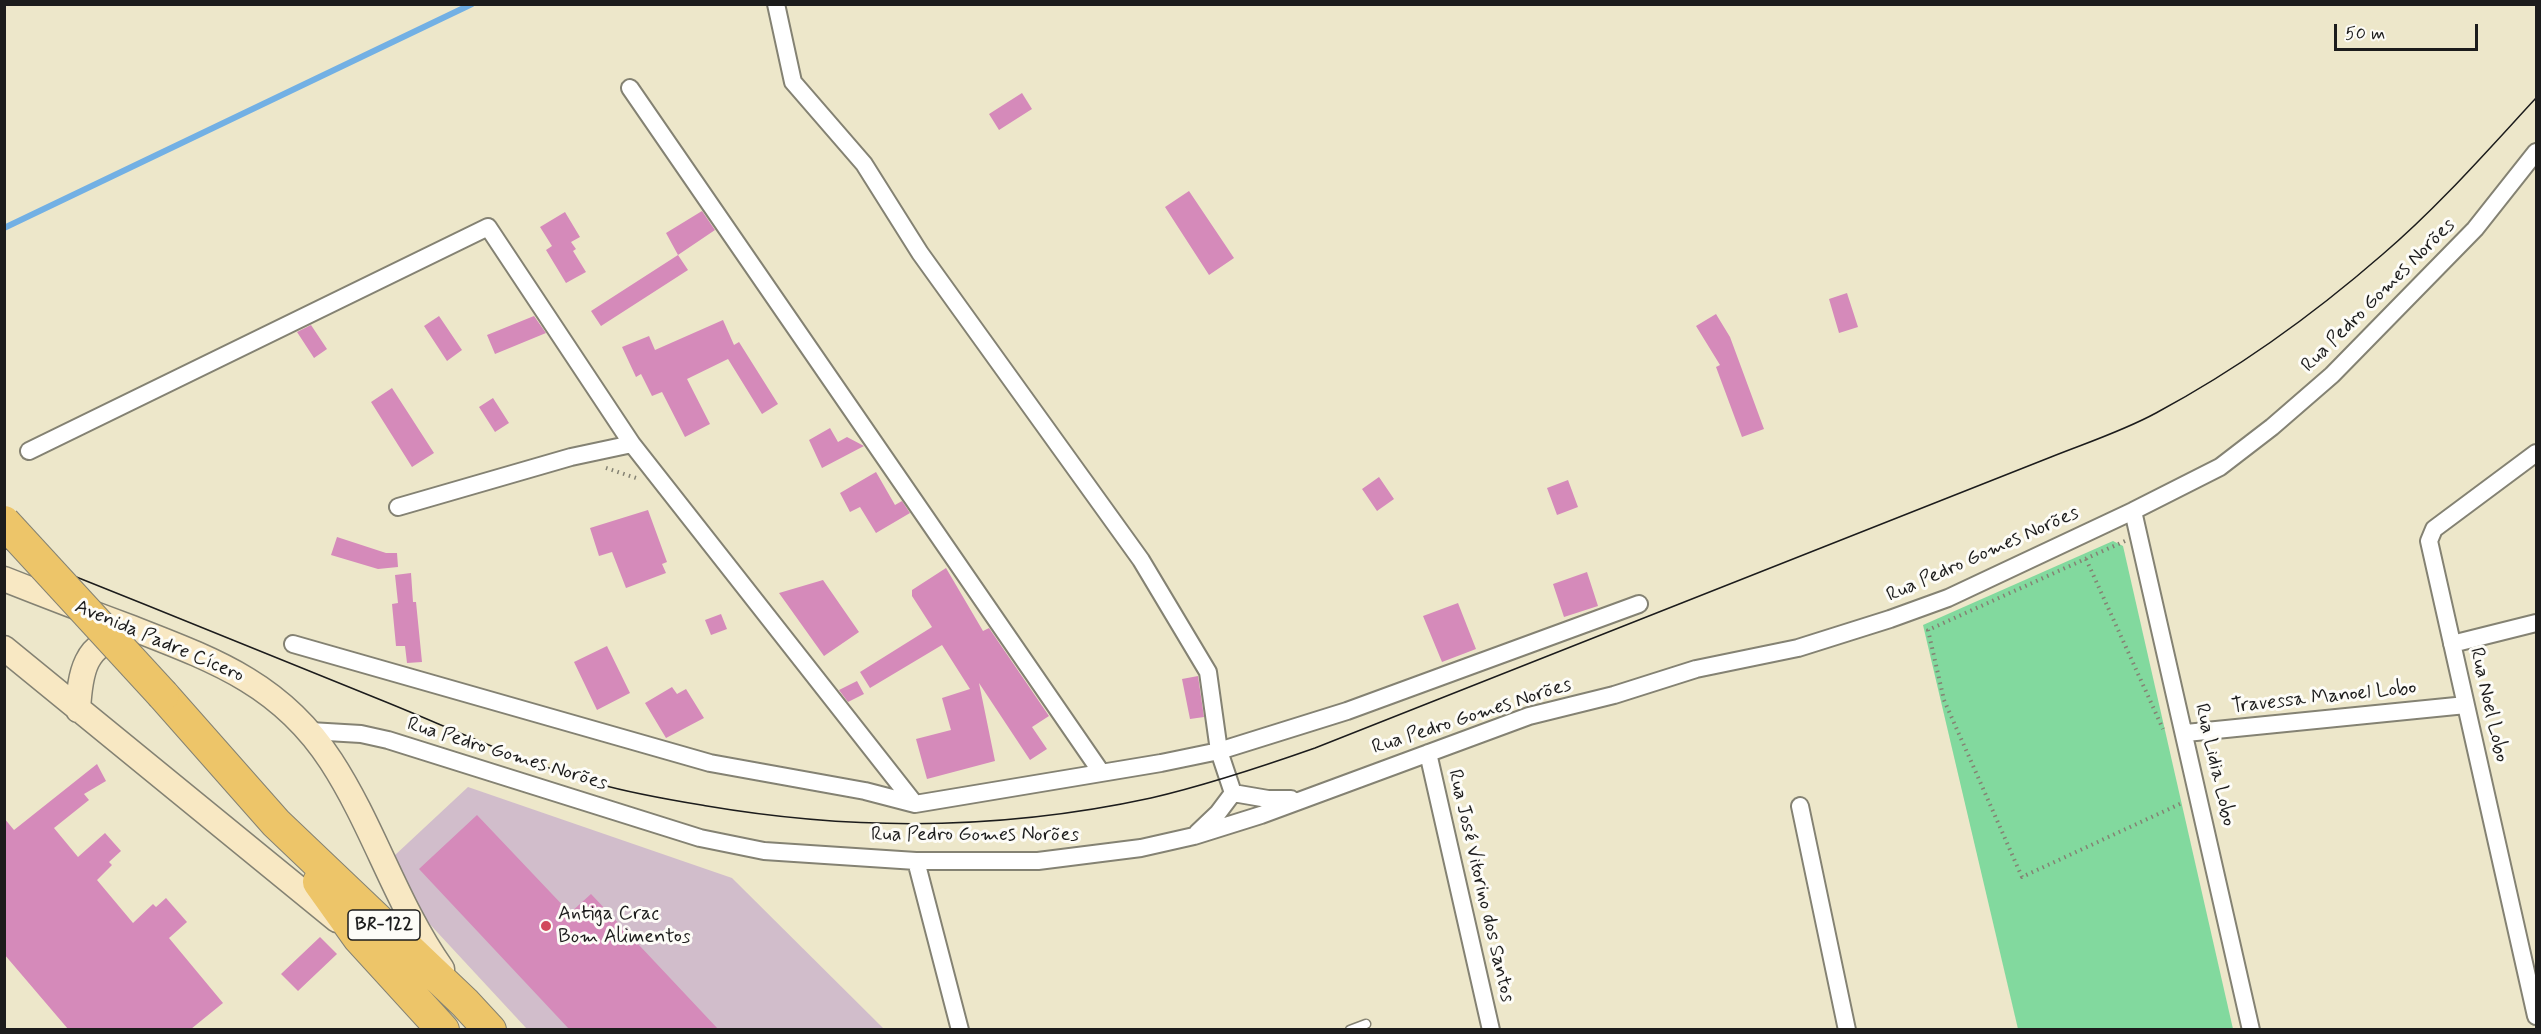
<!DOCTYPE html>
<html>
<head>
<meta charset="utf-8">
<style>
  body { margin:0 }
  #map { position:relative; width:2541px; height:1034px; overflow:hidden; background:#ede7ca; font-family:Mynerve,sans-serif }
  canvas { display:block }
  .frame { position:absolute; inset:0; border:6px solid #1c1c1c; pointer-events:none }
  .scale { position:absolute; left:2334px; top:24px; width:144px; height:27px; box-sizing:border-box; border:3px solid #1c1c1c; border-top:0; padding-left:8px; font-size:18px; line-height:21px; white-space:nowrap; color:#1c1c1c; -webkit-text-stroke:4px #fdfcf7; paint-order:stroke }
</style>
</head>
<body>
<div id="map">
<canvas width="2541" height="1034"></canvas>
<div class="frame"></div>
<div class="scale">50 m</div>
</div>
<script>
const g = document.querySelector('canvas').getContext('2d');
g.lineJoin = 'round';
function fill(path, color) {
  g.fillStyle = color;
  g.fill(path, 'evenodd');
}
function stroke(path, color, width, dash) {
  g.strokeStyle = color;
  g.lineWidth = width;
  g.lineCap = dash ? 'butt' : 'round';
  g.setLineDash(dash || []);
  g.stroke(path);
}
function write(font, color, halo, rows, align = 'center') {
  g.font = font + ' Mynerve,sans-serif';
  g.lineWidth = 6;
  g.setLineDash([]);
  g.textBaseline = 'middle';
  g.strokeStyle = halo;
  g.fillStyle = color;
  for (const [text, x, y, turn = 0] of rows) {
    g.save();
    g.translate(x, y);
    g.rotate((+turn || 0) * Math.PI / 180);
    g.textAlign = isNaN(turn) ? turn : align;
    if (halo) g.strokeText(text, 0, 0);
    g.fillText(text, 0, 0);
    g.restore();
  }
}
const industrial = new Path2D(`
  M468,787l264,91 152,151h-357l-102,-110 -31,-63z`);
const green = new Path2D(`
  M2113,541l10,5 110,483h-215l-95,-404z`);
const stream = new Path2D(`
  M4,228l468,-224`);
const building = new Path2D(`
  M1022,93l10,16 -33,21 -10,-16z
  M1189,191l45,67 -25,17 -44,-68z
  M702,211l13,19 -37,25 -12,-22z
  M565,212l15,25 -9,5 5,7 -3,2 13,21 -20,11 -20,-33 6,-4 -12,-19z
  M678,255l10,15 -87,56 -10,-15z
  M1847,293l11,34 -19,6 -10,-34z
  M1716,314l14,23 34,92 -22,8 -26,-70 4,-2 -24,-39z
  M439,316l23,34 -15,11 -23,-35z
  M534,316l12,17 -51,21 -8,-19z
  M723,320l11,25 5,-3 39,62 -16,10 -34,-55 -41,20 23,45 -25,13 -23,-45 -10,4 -11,-22 -5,3 -14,-30 27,-11 6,14z
  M311,325l16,24 -13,9 -17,-26z
  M392,388l42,65 -22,14 -41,-65z
  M493,398l16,25 -14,9 -16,-25z
  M830,428l8,14 9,-5 17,9 -42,22 -13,-28z
  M876,472l19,33 7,-4 8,12 -34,20 -16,-26 -10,5 -10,-19z
  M1379,477l15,22 -17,12 -15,-22z
  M1568,480l10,27 -21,8 -10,-27z
  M648,510l19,52 -5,2 4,9 -40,15 -14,-36 -13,4 -9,-28z
  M337,537l49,16h11l1,14 -20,2 -47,-14z
  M946,568l37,63 6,-3 60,88 -17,11 15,22 -17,11 -51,-77 16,78 -68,18 -11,-40 35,-9 -9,-32 28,-9 -28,-44 -72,43 -10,-16 72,-45 -20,-31v-6z
  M1587,572l11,34 -34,11 -11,-33z
  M411,573l2,29h3l6,60 -15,1 -2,-17h-9l-4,-42 6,-1 -3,-28z
  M823,580l36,52 -35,24 -45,-63z
  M1458,603l18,46 -34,13 -19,-46z
  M721,614l6,15 -16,6 -6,-15z
  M607,646l23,47 -33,17 -23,-48z
  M1198,676l6,41 -14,2 -8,-40z
  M857,681l7,13 -16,8 -9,-12z
  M672,687l5,7 9,-5 18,29 -38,20 -21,-35z
  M97,764l9,17 -22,13 5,6 -35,28 24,29 27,-24 16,18 -12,11 3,3 -15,15 36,43 20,-19 3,3 10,-9 21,24 -18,16 54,65 -32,26h-123l-64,-75v-136l10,12z
  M477,815l93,98 21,-19 127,135h-149l-150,-160z
  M320,937l17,17 -39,37 -17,-17z`);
const path = new Path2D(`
  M606,468l30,10
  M2125,541l-197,89 16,70 78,177 160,-74
  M2086,559l77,170`);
const lane = new Path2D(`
  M1350,1030l16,-6`);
const street = new Path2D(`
  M776,4l17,78 71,82 56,89 221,307 67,112 11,79 14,42 -15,20 -21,20
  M630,88l471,684
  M29,451l459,-224 144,217 283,360
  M2536,453l-102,76 -5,12 107,475
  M398,507l173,-50 61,-13
  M2133,511l118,519
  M293,644l417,119 155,28 50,13 246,-41 58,-12 128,-40 292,-107
  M2452,644l84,-21
  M310,731l51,3 27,6 312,98 64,13 152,10h122l103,-13 53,-12 67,-21 268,-99 85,-21 82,-26 102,-21 92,-29 58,-21 185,-87 87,-44 52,-40 60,-52 143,-146 61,-77
  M2186,733l280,-28
  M1428,753l63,277
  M1233,793l35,6h23
  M1800,806l47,224
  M916,861l44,169`);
const secondary = new Path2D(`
  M4,579c43,17 85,33 128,49 82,32 149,56 199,133 43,66 65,143 111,208
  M4,648l333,272
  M78,710c2,-36 6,-69 49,-74`);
const highway = new Path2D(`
  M163,695l113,128 189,180 25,27
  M319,882l40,56 84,92`);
const tram = new Path2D(`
  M4,548c126,50 251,101 377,152 72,29 143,63 218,84 35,10 72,16 108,22 147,25 297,24 444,-8 56,-13 110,-31 164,-50l736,-291c35,-14 72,-26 105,-44 82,-44 157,-98 227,-159 55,-47 104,-103 153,-156`);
const highwayBridge = new Path2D(`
  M4,522l159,173`);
const markers = [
  [546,926,6,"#d1495b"]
];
const shields = [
  [384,925,72]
];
const shieldNames = [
  ["BR-122",384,925]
];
const streetNames = [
  ["Rua Pedro Gomes Norões",2379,296,-45],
  ["Rua Pedro Gomes Norões",1983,555,-24],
  ["Avenida Padre Cícero",159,642,23],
  ["Travessa Manoel Lobo",2324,698,-6],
  ["Rua Noel Lobo",2488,705,77],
  ["Rua Pedro Gomes Norões",1472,717,-18],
  ["Rua Pedro Gomes Norões",507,755,17],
  ["Rua Lidia Lobo",2214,765,77],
  ["Rua Pedro Gomes Norões",975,836],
  ["Rua José Vitorino dos Santos",1480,886,77]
];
const poiNames = [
  ["Antiga Crac",558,915],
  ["Bom Alimentos",558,938]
];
fill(industrial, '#d1bdcb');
fill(green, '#82d99e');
stroke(stream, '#72b0e4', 6);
fill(building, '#d58aba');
stroke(lane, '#848273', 11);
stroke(street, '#848273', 20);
stroke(secondary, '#848273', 27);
stroke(highway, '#848273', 34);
stroke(path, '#848273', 4, [1.5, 4.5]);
stroke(lane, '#fff', 8);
stroke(street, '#fff', 16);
stroke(secondary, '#f8e8c3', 24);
stroke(highway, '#edc569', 32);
stroke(tram, '#1c1c1c', 1.5);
stroke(highwayBridge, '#848273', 34, []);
stroke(highwayBridge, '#edc569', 32);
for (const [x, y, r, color] of markers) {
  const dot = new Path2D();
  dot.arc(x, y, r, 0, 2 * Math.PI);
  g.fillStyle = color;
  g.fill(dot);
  stroke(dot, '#fdfcf7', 2);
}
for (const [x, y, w] of shields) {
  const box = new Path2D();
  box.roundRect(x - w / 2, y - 15, w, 30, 4.5);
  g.fillStyle = '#fdfcf7';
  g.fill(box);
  stroke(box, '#1c1c1c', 1.5);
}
write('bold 18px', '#1c1c1c', null, shieldNames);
write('20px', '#1c1c1c', '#fdfcf7', streetNames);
write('20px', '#1c1c1c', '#fdfcf7', poiNames, 'left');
</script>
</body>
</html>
